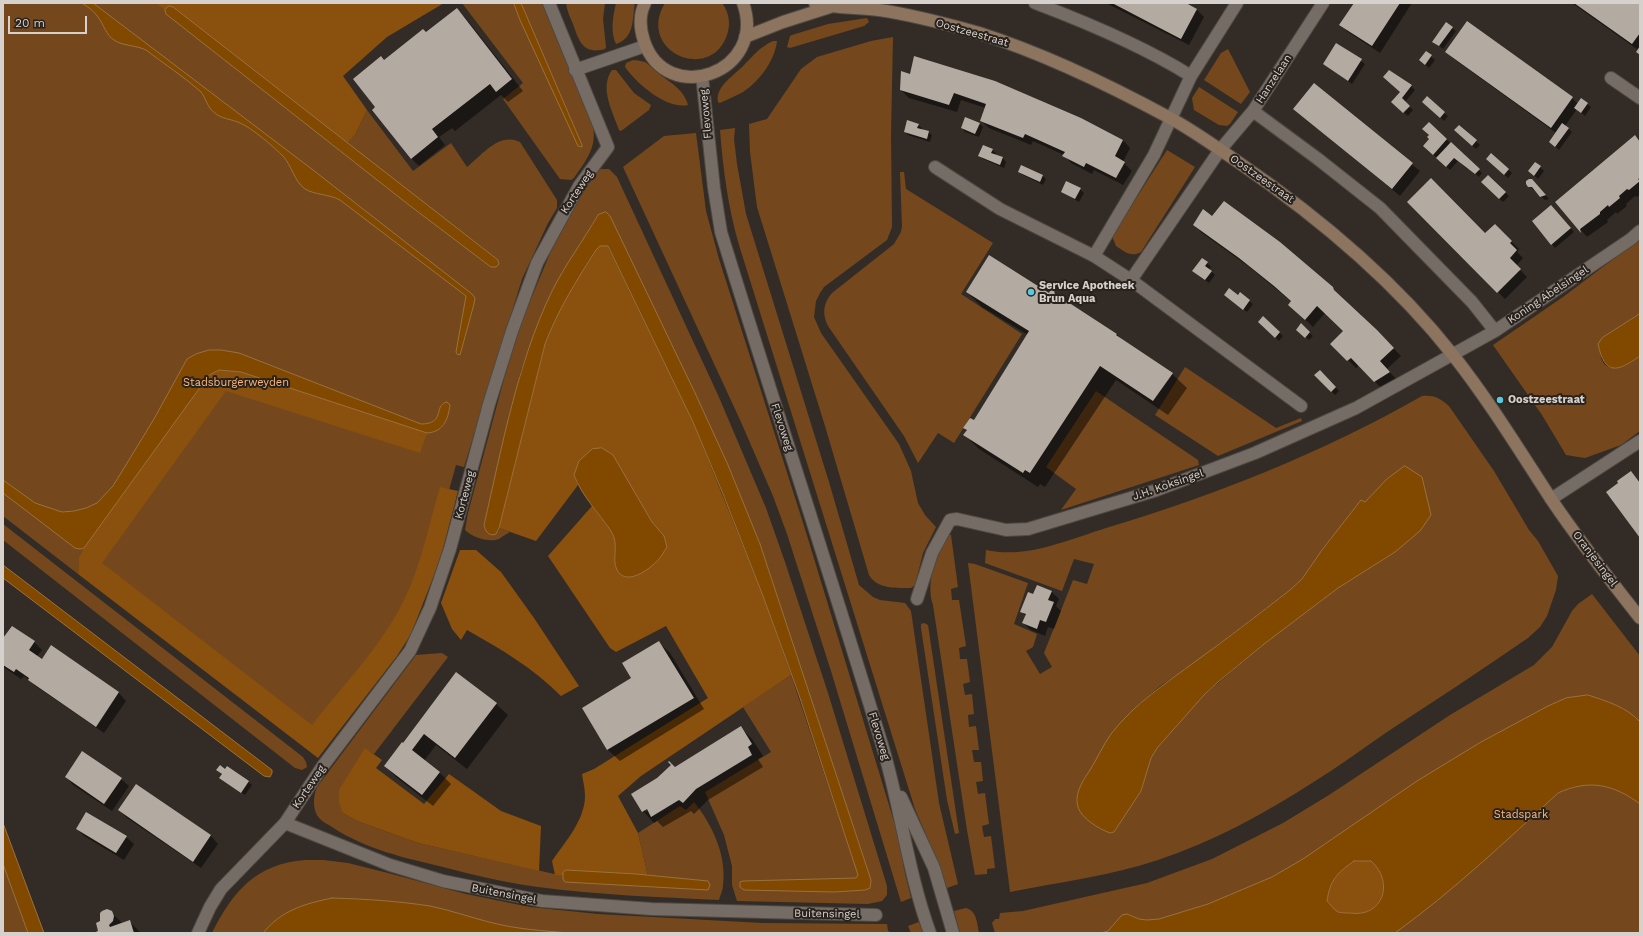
<!DOCTYPE html>
<html>
<head>
<meta charset="utf-8">
<style>
  body { margin:0 }
  #map { position:relative; width:1643px; height:936px; overflow:hidden; background:#332c26; font-family:"Work Sans",sans-serif }
  canvas { display:block }
  .frame { position:absolute; inset:0; border:4px solid #d6d1cd; pointer-events:none }
  .scale { position:absolute; left:8px; top:16px; width:79px; height:18px; box-sizing:border-box; border:2px solid #d6d1cd; border-top:0; padding-left:5px; font-size:12px; line-height:14px; white-space:nowrap; color:#d6d1cd; -webkit-text-stroke:3px #29221c; paint-order:stroke }
</style>
</head>
<body>
<div id="map">
<canvas width="1643" height="936"></canvas>
<div class="frame"></div>
<div class="scale">20 m</div>
</div>
<script>
const g = document.querySelector('canvas').getContext('2d');
g.lineJoin = 'round';
function fill(path, color) {
  g.fillStyle = color;
  g.fill(path, 'evenodd');
}
function stroke(path, color, width, dash) {
  g.strokeStyle = color;
  g.lineWidth = width;
  g.lineCap = dash ? 'butt' : 'round';
  g.setLineDash(dash || []);
  g.stroke(path);
}
function write(font, color, halo, rows, align = 'center') {
  g.font = font + ' "Work Sans",sans-serif';
  g.lineWidth = 4;
  g.setLineDash([]);
  g.textBaseline = 'middle';
  g.strokeStyle = halo;
  g.fillStyle = color;
  for (const [text, x, y, turn = 0] of rows) {
    g.save();
    g.translate(x, y);
    g.rotate((+turn || 0) * Math.PI / 180);
    g.textAlign = isNaN(turn) ? turn : align;
    if (halo) g.strokeText(text, 0, 0);
    g.fillText(text, 0, 0);
    g.restore();
  }
}
const green = new Path2D(`
  M3,3h421l-138,105 205,159h5l3,-3 -1,-4 -151,-116 8,-9 12,-25 46,61 38,-28 16,24c16,-13 32,-35 53,-25l37,58v8l-9,15 -26,56 -58,188 -8,-2 -25,90 -26,71 -88,115 -238,-179 -1,12 -75,-58z
  M462,3h52l6,17 62,125 -61,-142h21l51,123c4,22 -7,34 -19,52l-3,2 -11,-1 -57,-80 20,-16z
  M566,3h39l-2,16 3,28 -1,2c-22,6 -26,-8 -32,-25 -3,-7 -6,-13 -7,-21z
  M616,3h19c-3,16 0,35 -19,41 -6,-12 -3,-28 0,-41z
  M665,3h57c7,9 9,21 5,32 -17,49 -91,16 -62,-32z
  M867,18l2,4 -5,4 -74,22 -3,-1 3,-11 2,-1 36,-11z
  M893,37l-2,98 1,92 -5,13 -63,47 -4,6 -4,8 -2,16 7,16 78,111 12,27 7,32 7,12 11,12 -13,26 -8,32 -4,3c-15,0 -34,1 -42,-13l-44,-149 -68,-219 -7,-55 -1,-28 18,-5 34,-50 16,-12 54,-16z
  M773,41h4c-2,19 -17,40 -34,51 -7,4 -15,7 -23,11l-2,-1c-3,-16 17,-27 26,-37 10,-10 16,-18 29,-24z
  M1228,49l22,43 -9,12 -37,-24 17,-27z
  M633,60c4,0 8,1 12,2 5,3 8,7 13,11 11,9 26,16 30,32 -21,5 -52,-22 -63,-38l1,-4z
  M612,70h4l18,23 17,12 -2,5 -28,21 -2,-1c-6,-18 -20,-42 -7,-60z
  M1199,87l39,25 -8,12 -3,2 -8,-1 -25,-15 -2,-12z
  M735,128l-1,11 3,25 9,50 83,268 30,103 14,12 7,3 25,3 6,8 28,192 19,81 -11,4 -6,-18 -26,-61 -176,-564c-11,-38 -16,-76 -19,-115z
  M696,133l10,78 13,48 86,270 94,309 5,31 7,29 -10,4 -70,-231 -44,-137 -14,-38 -32,-74 -118,-255 41,-31z
  M1167,150l28,17 -54,85c-10,6 -17,-1 -25,-6l-4,-10z
  M601,169h8l8,8 101,218 48,113 19,54 43,131 59,193v9l-5,6 -14,3 -131,-3 -5,-16v-19l-8,-31 -19,-43 66,-40 -28,-45 48,-32 67,200 -1,3 -23,14 31,-2 5,-2 1,-8 -111,-336 -32,-79 -67,-141 -63,-109 -46,76 -21,52 -10,27 -37,155 14,7 1,-4 11,4c-4,2 -8,5 -11,7 -10,4 -27,-2 -34,-9l3,-17 36,-134 17,-56 30,-72 41,-75z
  M900,172h4l2,17 87,54 -32,51 61,40 -68,109 -16,-10 -20,30 -14,-27 -76,-110c-6,-12 -5,-23 4,-33l62,-49 7,-12 1,-6z
  M1640,239v75l-38,24c0,6 -2,15 -1,20 7,20 29,5 39,-2v75l-19,14 -36,13 -19,-3 -24,-40 -49,-70 70,-48z
  M1185,367l91,61 25,-10 1,3 -84,35 -63,-41z
  M1096,391l102,69 1,5 -138,45 15,-21 -30,-22z
  M1422,396c12,-1 18,2 27,10l45,65 35,59 9,11 20,35 -2,14 -9,26 -7,11 -12,11c-46,32 -94,63 -141,94 -25,17 -49,35 -75,51 -48,31 -100,59 -154,77 -47,16 -99,22 -148,32l-42,-329 7,1 53,19 -14,41 23,10 -4,13 -7,4 14,23 12,-7 -8,-14 29,-73 14,4 7,-20 -20,-5 -12,32 -77,-28 1,-13c40,9 82,-10 120,-22 110,-33 216,-75 316,-132zM1361,500l4,2 30,50 -57,36 -74,56 -60,51 -47,53 -6,10 -10,33 -27,41 -4,1 -25,-16 26,-83 28,-30 21,-18 34,-23 96,-73 12,-11 20,-29z
  M3,524l300,233 3,5 1,5 -5,3 -7,-2 -292,-228z
  M949,535h2l7,52 -7,2 1,11h7l7,46 -7,2 1,11h7l3,23 -7,2 2,11 7,-1 2,20 -6,1 1,12 7,-1 3,24h-7l2,12h7l2,19 -7,1 2,12 7,-1 4,31 -7,2 2,11 7,-1 4,32 -8,1v5l-12,1 -8,-45 -34,-225c-8,-24 4,-50 16,-70z
  M1592,594l48,62v277h-645l-3,-10 3,-4h4l1,-6 23,-2 124,-28 65,-24 71,-36 46,-28 121,-80 84,-50 18,-18 20,-36 6,-7z
  M924,623l4,2 31,208 -4,1 -8,-34 -26,-172v-4z
  M442,653l6,4 -74,97 -9,-5 -22,64 14,8 61,22 145,33v3l145,2 -60,-5 -10,-43 42,-27 6,4 8,-8c18,22 33,54 29,83 0,5 -3,11 -4,15 -60,-3 -121,-5 -181,-13 -32,-4 -64,-12 -95,-20 -38,-9 -78,-18 -111,-40 -3,-2 -9,-5 -12,-8 -8,-8 -7,-23 -3,-32l99,-132z
  M305,860h18l25,3 40,10 78,21 64,13 68,7 164,9 125,1 1,7 4,2h-680c21,-42 44,-69 93,-73z
  M3,864l1,3 24,66h-25z
  M966,908c11,3 11,15 13,25h-19l-6,-22z
  M919,922l4,11h-12l-3,-7z`);
const forest = new Path2D(`
  M156,3h288l-57,34 -44,39 24,34 -12,25 -8,9 -174,-137 -4,-1 -4,4z
  M600,246h8l1,3 84,173 70,174 28,79 -150,101 -23,20 20,37 10,43 -85,-3v3l-8,-1 -3,-14c13,-19 33,-41 33,-65 0,-7 -2,-15 -3,-22l12,-5 114,-71 -42,-72 -50,26 -6,-4 -62,-92 44,-50 20,26 4,9 -1,23 49,-28 -12,-14 -28,-46 -50,-1 4,10 -42,56 -37,-13 46,-184 17,-41 34,-53z
  M219,370l22,2 186,61 -7,20 -194,-62 -124,172 210,162c32,-41 69,-78 92,-125 17,-35 25,-75 36,-113l18,4 -18,69 -29,74 -14,22 -79,102 -240,-184 1,-16 5,-10 125,-173z
  M460,550h16l25,22 33,46 45,68 -18,10c-28,-28 -60,-47 -94,-66l-6,10 -9,-11 -11,-26z
  M365,748l17,12 -6,8 48,36 25,-30 52,37 40,15 -2,45 -121,-28 -61,-22 -14,-8 -4,-11v-12z
  M1354,861h17c24,21 12,57 -21,52 -3,0 -9,0 -12,-1 -4,-2 -8,-8 -11,-11 3,-21 9,-28 27,-40z`);
const water = new Path2D(`
  M82,3h11l220,167 159,124 3,4 -1,6 -14,51 -3,-1 -1,-2 10,-56 -126,-96c-11,-6 -25,-5 -35,-11 -11,-8 -13,-23 -22,-33 -8,-8 -32,-29 -43,-33 -8,-4 -19,-4 -25,-10 -8,-5 -9,-16 -15,-22 -17,-15 -36,-27 -54,-41 -10,-5 -24,-4 -32,-10 -8,-5 -10,-15 -16,-23 -4,-6 -10,-10 -16,-14z
  M514,3h7l61,142v2l-4,-1 -58,-126z
  M169,6l4,1 325,253 1,4 -3,3h-5l-82,-62 -243,-191 -1,-4z
  M606,212l4,4 86,179 32,70 32,79 111,336 -1,8 -5,2 -31,2 -90,-2 -4,-3v-5l3,-1 113,-3 2,-3 -59,-180 -36,-99 -40,-102 -30,-72 -85,-176h-8l-4,4c-20,31 -38,60 -51,94l-46,184 -3,6c-7,3 -11,-3 -12,-9 18,-78 33,-161 68,-234 13,-26 31,-50 46,-76z
  M1640,314v42c-23,16 -35,20 -42,-12l4,-6z
  M209,350h12l18,3 182,71c25,0 12,-19 26,-22l3,3c-2,15 -7,27 -23,28l-186,-61 -22,-2 -10,5 -125,173 -4,1 -5,-1 -72,-55v-13l32,23 27,9 12,-1 12,-3 11,-5 16,-17 41,-67 33,-60 9,-5z
  M602,448l11,7 39,67 12,14 3,11c-3,4 -5,9 -9,13 -8,9 -32,27 -41,10 -6,-12 3,-25 -6,-39 -13,-19 -29,-35 -37,-56l5,-14 13,-12z
  M1405,466l17,11 9,38 -11,16 -25,21 -57,36 -74,56 -46,38 -14,13 -47,53 -6,10 -10,33 -27,41 -4,1c-11,-4 -29,-15 -32,-26 -4,-14 5,-26 12,-37 7,-11 13,-25 21,-36 24,-31 54,-50 85,-73 32,-23 63,-47 94,-71l12,-11 20,-29 39,-50 4,2 22,-23z
  M3,565l269,205v3l-2,4 -6,-1 -261,-198z
  M1588,695c18,6 39,12 52,27v82c-27,-20 -51,-25 -82,-11 -53,49 -105,98 -163,140h-294l7,-2 14,-16 5,-1 12,5 8,1 12,-1 49,-15 64,-27 31,-18 114,-78 64,-39 67,-36 18,-8zM1354,861h17c24,21 12,57 -21,52 -3,0 -9,0 -12,-1 -4,-2 -8,-8 -11,-11 3,-21 10,-28 27,-40z
  M3,823l41,110h-16l-25,-69z
  M566,870l70,4 72,7 2,4 -2,5 -143,-8 -2,-3v-6z
  M332,898c33,1 65,3 98,8 20,4 39,11 59,16 26,7 54,9 82,11h-308c19,-23 41,-29 69,-35z`);
const shadow = new Path2D(`
  M1106,3h78l12,6 8,8 -15,28z
  M1355,3h57l-32,50 -32,-21 -7,-7z
  M1572,3h65l3,2v50l-2,-5z
  M457,9l11,12 55,70 -15,11 -7,-7 -46,36 -3,-3 -13,9 6,8 -26,21 -8,-8 -34,-50 7,-47 42,-28z
  M1452,28l4,3 -13,18 -9,-8z
  M1337,44l28,20 -13,20 -28,-20z
  M1426,52l9,8 -6,8 -9,-8z
  M1446,52l126,46 6,6h9l4,3 -6,9 -8,-7 -12,17 7,6 -13,18 -9,-8 6,-9 -102,-74z
  M902,73l221,67 7,8 -7,14 9,9 -9,14 -29,-15 -2,4 -21,-11 -7,-8 -31,-14 -2,4 -42,-17 -8,-7 5,-13 -25,-8 -4,12 -48,-14 -8,-8z
  M1314,84l106,87 -20,25 -106,-87z
  M1411,86l4,4 -10,12 8,8 -5,6 -16,-14z
  M1427,105l17,8 4,3 -4,5z
  M979,123l4,4 -4,10 -14,-5 -3,-4z
  M1429,123l53,50 -3,4 -10,-9 -2,1 -9,-8 -8,9 -26,-24 6,-7z
  M918,125l4,3 -1,2 7,2 4,3 -2,7 -22,-7 -3,-3z
  M1459,126l21,19 -4,4 -17,-15z
  M1635,136l5,6v53l-3,2 -2,-1 -9,8 1,2 -10,8 -1,-2 -9,8 1,2 -21,15 -7,-8z
  M992,150l4,3 -1,2 8,3 3,4 -2,6 -21,-9 -4,-3z
  M1491,155l21,18 -4,5 -17,-15z
  M1535,163l9,8 -6,8 -9,-8z
  M1019,172l24,4 3,3 -3,6 -20,-10z
  M1488,176l21,20 -6,6 -18,-16z
  M1527,184h9l13,15 -4,1z
  M1080,189l4,4 -5,9 -17,-10z
  M1408,202l77,33 10,-10 24,24 -2,3 6,6 -7,8 11,11 -22,22z
  M1554,210l20,22 -19,16 -22,-27z
  M1194,225l166,89 41,42 -14,13 10,11 -15,9 -23,-24 -3,3 -24,-24 13,-13 -20,-18 -12,14 -16,-15 -5,-10 -44,-36 -46,-33z
  M1207,263l4,4 -2,2 6,6 -6,8 -12,-9z
  M967,292l82,2 5,-2 7,7 56,35 6,7 49,33 15,14 -19,27 -52,-35 -71,107 -5,-3 -2,3 -59,-38 -14,-14 2,-4 -2,-3 9,-7 54,-86 -46,-28z
  M1238,297l11,4 4,3 -6,8 -18,-14z
  M1263,317l20,19 -4,5 -17,-15z
  M1301,325l12,11 -4,4 -12,-10z
  M1320,371l19,20 -4,4 -20,-20z
  M1051,591l8,8 -3,7 5,5 -7,18 -6,-2 -3,9 -14,-6 -8,-7 3,-7 -4,-4 12,-16z
  M3,640l31,2 8,8 -5,6 6,4 8,-13 68,46 7,8 -22,32 -67,-46 -13,-11 -3,3 -18,-12z
  M658,642l12,11 34,56 -84,52 -12,-11 -25,-42 49,-30z
  M456,673l40,31 12,11 -41,54 -31,-24 -12,16 15,11 12,12 -18,22 -37,-29 -11,-11 18,-21z
  M741,728l11,11 11,17 -5,3 5,8 -55,33 -14,14 -3,-3 -28,16 -6,-6 -3,2 -11,-12 31,-43zM652,807l-7,5v-3z
  M217,770l31,12 4,3 -7,10 -21,-14 -2,-6z
  M66,777l55,2 8,7 -17,25 -39,-26z
  M136,785l75,51 7,8 -17,24 -74,-50 -8,-8z
  M77,829l49,8 8,7 -10,16 -40,-24z
  M113,914l9,9 7,-2 12,12h-46l5,-2z`);
const building = new Path2D(`
  M1112,3h74l11,6 -16,30z
  M1354,3h46l-28,43 -33,-21z
  M1574,3h65l1,30 -8,11z
  M457,8l55,71 -16,13 -6,-8 -58,45 6,8 -27,22 -39,-49 3,-3 -22,-28 28,-23 3,4 39,-31 3,3z
  M1467,21l106,76 -22,31 -106,-76z
  M1446,22l7,5 -14,19 -7,-4z
  M1336,43l26,16 -14,22 -25,-17z
  M1640,46v9l-4,-3z
  M1426,51l6,4 -7,10 -6,-5z
  M914,56l81,25 86,37 42,22 -8,16 10,6 -9,16 -30,-15 -2,4 -22,-11 3,-4 -40,-18 -2,4 -43,-17 6,-17 -32,-11 -5,12 -49,-15 1,-19 9,3z
  M1389,70l23,15 -10,13 8,8 -7,7 -12,-11 9,-10 -17,-15z
  M1314,83l99,80 -21,26 -99,-80z
  M1427,96l18,16 -5,6 -18,-16z
  M1581,98l7,5 -7,10 -7,-5z
  M965,117l15,6 -5,11 -14,-6z
  M907,120l12,4 -2,4 12,3 -2,8 -23,-7z
  M1429,122l18,17 -14,16 -10,-9 6,-7 -2,-2 2,-2 -7,-6z
  M1562,123l7,5 -14,19 -6,-5z
  M1459,125l18,15 -5,6 -18,-16z
  M1635,135l5,7v36l-2,1 2,2 -11,9 -2,-1 -8,7 1,2 -11,9 -1,-2 -8,7v2l-20,15 1,4 -26,-31z
  M1451,142l29,27 -5,5 -21,-16 -8,9 -10,-9z
  M983,145l10,4 -2,4 12,4 -3,8 -22,-9z
  M1491,153l18,16 -5,6 -18,-16z
  M1535,162l6,4 -7,10 -6,-5z
  M1021,165l22,10 -3,7 -22,-10z
  M1488,175l18,17 -7,7 -18,-17z
  M1431,178l54,55 10,-9 17,17 -2,2 7,7 -7,8 11,11 -24,24 -90,-91z
  M1529,179h3l14,16 -6,2 -8,-10h-4l-2,-3v-3z
  M1066,181l15,7 -6,11 -14,-7z
  M1224,201l56,41 53,45 1,3 43,40 17,18 -14,13 10,11 -16,10 -23,-24 -4,3 -17,-17 13,-13 -26,-25 -12,14 -17,-15 3,-4 -17,-15 -35,-28 -46,-33 10,-16 9,7z
  M1551,205l20,23 -20,17 -19,-24z
  M989,255l60,38 2,-4 4,3 -1,1 63,41 -1,1 57,38 -20,28 -53,-35 -70,107 -5,-3 -2,3 -60,-38 4,-5 -4,-2 7,-10 4,2 55,-89 -63,-39z
  M1202,258l6,4 -3,4 7,5 -7,9 -13,-9z
  M1229,288l9,7 2,-3 10,8 -7,10 -19,-15z
  M1263,316l17,16 -5,6 -17,-16z
  M1301,323l9,9 -5,6 -9,-8z
  M1320,370l16,17 -5,5 -17,-17z
  M1631,471l9,12v55l-34,-46 12,-9 -1,-2z
  M1037,585l15,6 -4,9 6,2 -8,20 -6,-2 -3,9 -15,-6 4,-9 -6,-2 8,-20 5,2z
  M12,626l23,15 -6,9 13,9 9,-14 68,47 -23,35 -68,-47 1,-2 -13,-9 -2,3 -11,-7v-27z
  M659,641l35,57 -87,52 -25,-42 49,-30 -9,-15z
  M456,672l41,31 -42,55 -31,-24 -12,16 28,22 -18,23 -38,-29 18,-24 1,1z
  M741,726l11,18 -4,3 4,8 -56,34 -13,14 -4,-3 -28,17 -4,-8 -5,3 -11,-18 26,-16 14,-13 -3,-3 1,-1 6,6z
  M82,751l40,27 -18,26 -39,-27z
  M220,765l5,4 2,-3 22,15 -8,12 -22,-15 3,-4 -6,-4z
  M136,784l75,51 -18,27 -75,-52z
  M86,812l41,24 -11,17 -40,-24z
  M107,909l5,2 2,5 -1,5 -4,4 1,2 20,-7 4,13h-41l5,-2 -2,-8 4,-2v-8l2,-2z`);
const street = new Path2D(`
  M1035,3c53,20 108,43 156,73
  M575,70l70,-24
  M702,76l12,112 7,44c53,172 110,344 162,516 18,61 25,125 47,185
  M1611,78l29,20
  M1253,111l65,48 62,49 92,94 23,29
  M935,167l65,42 94,47 37,24 170,126
  M1094,256l60,-101 37,-79 46,-73
  M1131,280l89,-130 33,-39 70,-108
  M1551,499l89,-58
  M917,599l15,-46 18,-33 7,-1 49,11 22,-1 129,-39 98,-37 101,-45 139,-77 136,-92 9,-8
  M901,797l33,71 19,65
  M285,823l105,42 53,16 99,20 110,8 224,6
  M198,933l12,-26 11,-18 64,-66 37,-56 88,-116 20,-43 20,-59 39,-145 23,-73 25,-68 42,-77 29,-39 -59,-144`);
const secondary = new Path2D(`
  M645,3c-6,12 -5,26 -1,38 22,67 124,32 99,-38
  M815,3c22,6 43,4 64,7 34,5 68,14 100,23 66,21 130,52 191,85 24,13 46,29 68,44 79,54 155,117 215,193 37,47 68,98 100,147 27,40 57,78 87,116
  M745,37l38,-15 47,-15`);
const markers = [
  [1031,292,4,"#55cae0"],
  [1500,400,4,"#55cae0"]
];
const streetNames = [
  ["Oostzeestraat",972,33,16],
  ["Hanzelaan",1274,79,-57],
  ["Flevoweg",706,114,-95],
  ["Oostzeestraat",1262,179,35],
  ["Korteweg",577,192,-57],
  ["Koning Abelsingel",1548,295,-34],
  ["Flevoweg",782,427,72],
  ["J.H. Koksingel",1168,485,-19],
  ["Korteweg",465,495,-75],
  ["Oranjesingel",1595,559,53],
  ["Flevoweg",879,736,73],
  ["Korteweg",309,787,-56],
  ["Buitensingel",504,894,11],
  ["Buitensingel",827,914,1]
];
const poiNames = [
  ["Service Apotheek",1039,286],
  ["Brun Aqua",1039,299],
  ["Oostzeestraat",1508,400]
];
const parkNames = [
  ["Stadsburgerweyden",236,383],
  ["Stadspark",1521,815]
];
fill(green, '#74481c');
fill(forest, '#8a500e');
fill(water, '#814800');
stroke(water, '#9a713e', 1);
fill(shadow, '#0007');
fill(building, '#b3aaa2');
stroke(street, '#4f4943', 14);
stroke(secondary, '#4f4943', 14);
stroke(street, '#756c65', 12);
stroke(secondary, '#8c745e', 12);
for (const [x, y, r, color] of markers) {
  const dot = new Path2D();
  dot.arc(x, y, r, 0, 2 * Math.PI);
  g.fillStyle = color;
  g.fill(dot);
  stroke(dot, '#29221c', 1.5);
}
write('11px', '#d6d1cd', '#29221c', streetNames);
write('bold 11px', '#d6d1cd', '#29221c', poiNames, 'left');
write('11px', '#fbb87c', '#29221c', parkNames);
</script>
</body>
</html>
